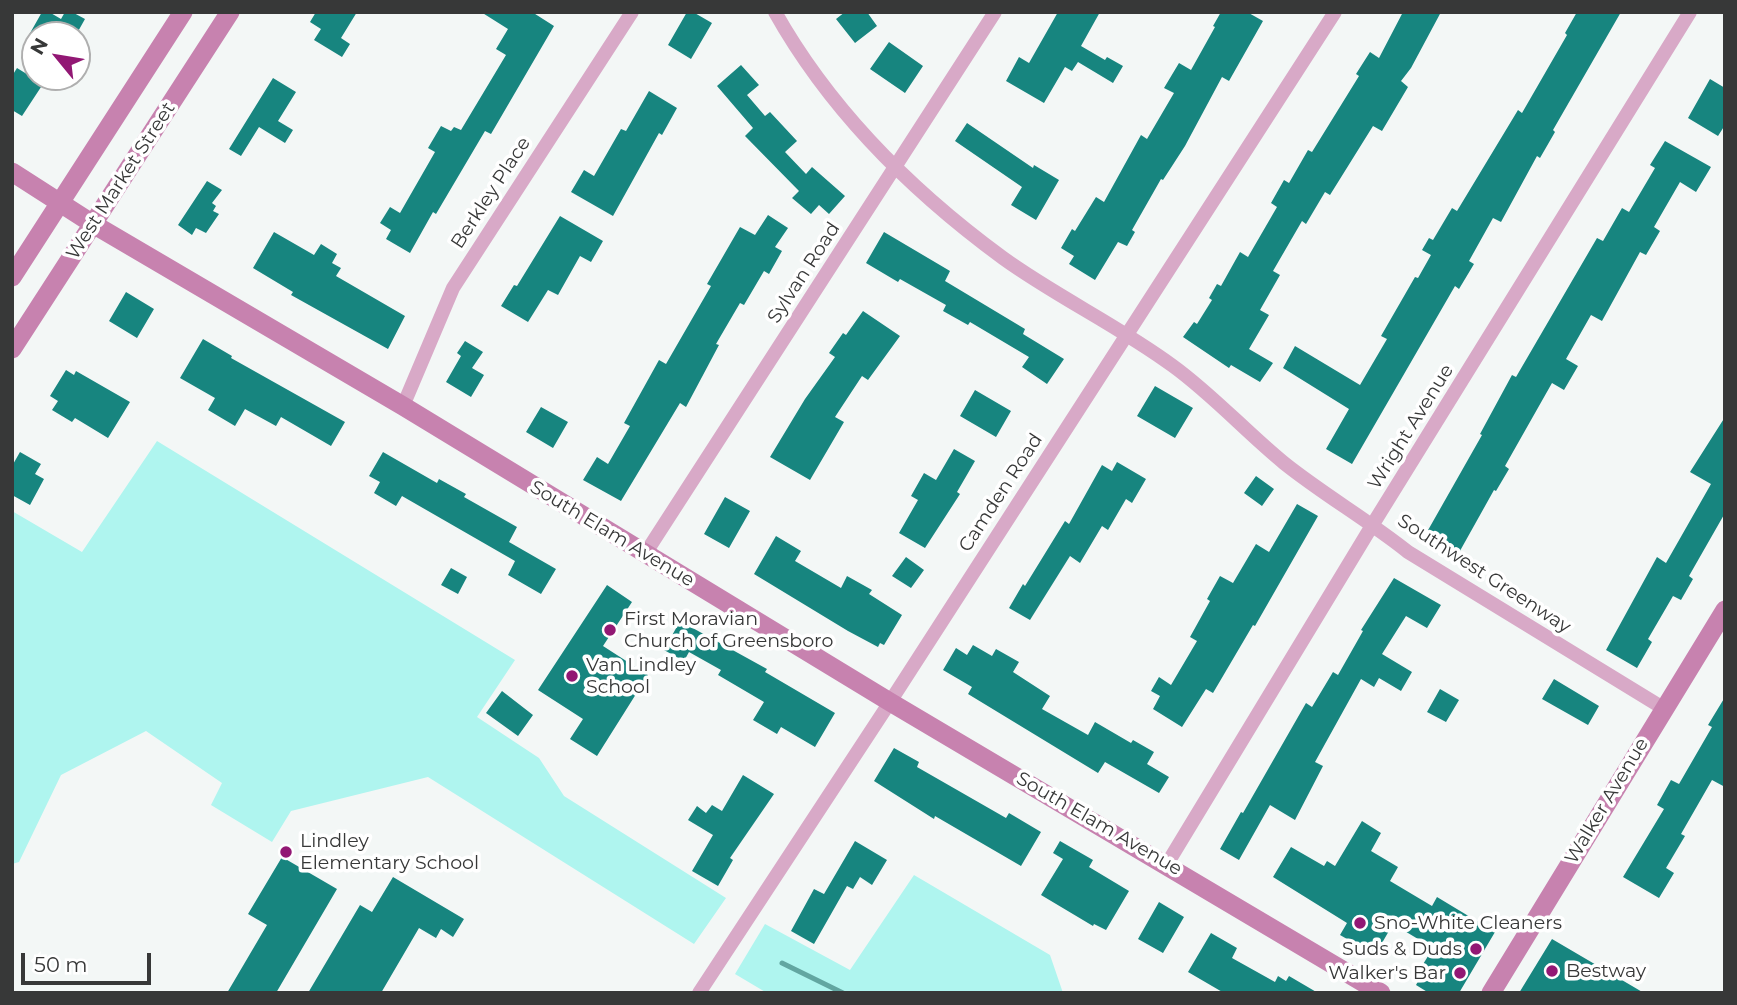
<!DOCTYPE html>
<html>
<head>
<meta charset="utf-8">
<style>
  body { margin:0 }
  #map { position:relative; width:1737px; height:1005px; overflow:hidden; background:#f3f7f6; font-family:Montserrat,sans-serif }
  canvas { display:block }
  .frame { position:absolute; inset:0; border:14px solid #373838; pointer-events:none }
  .north { position:absolute; left:21px; top:21px; width:70px; height:70px; box-sizing:border-box; background:#fff; border:2px solid #afafaf; border-radius:50%; rotate:300deg; font-size:19px; font-weight:700; line-height:28px; text-align:center; color:#373838 }
  .north::after { content:''; display:block; margin:auto; width:24px; height:32px; background:#921874; clip-path:polygon(50% 0,100% 100%,50% 72%,0 100%) }
  .scale { position:absolute; left:21px; top:953px; width:130px; height:32px; box-sizing:border-box; border:4px solid #373838; border-top:0; padding-left:9px; font-size:21px; line-height:24px; white-space:nowrap; color:#373838; -webkit-text-stroke:5px #fff; paint-order:stroke }
</style>
</head>
<body>
<div id="map">
<canvas width="1737" height="1005"></canvas>
<div class="frame"></div>
<div class="north">N</div>
<div class="scale">50 m</div>
</div>
<script>
const g = document.querySelector('canvas').getContext('2d');
g.lineJoin = 'round';
function fill(path, color) {
  g.fillStyle = color;
  g.fill(path, 'evenodd');
}
function stroke(path, color, width, dash) {
  g.strokeStyle = color;
  g.lineWidth = width;
  g.lineCap = dash ? 'butt' : 'round';
  g.setLineDash(dash || []);
  g.stroke(path);
}
function write(font, color, halo, rows, align = 'center') {
  g.font = font + ' Montserrat,sans-serif';
  g.lineWidth = 7;
  g.setLineDash([]);
  g.textBaseline = 'middle';
  g.strokeStyle = halo;
  g.fillStyle = color;
  for (const [text, x, y, turn = 0] of rows) {
    g.save();
    g.translate(x, y);
    g.rotate((+turn || 0) * Math.PI / 180);
    g.textAlign = isNaN(turn) ? turn : align;
    if (halo) g.strokeText(text, 0, 0);
    g.fillText(text, 0, 0);
    g.restore();
  }
}
const green = new Path2D(`
  M157,441l358,219 -38,57 62,41 25,38 162,102 -32,46 -266,-167 -137,34 -19,31 -61,-37 11,-22 -76,-52 -85,44 -42,87 -7,2v-353l70,41z
  M914,875l136,80 13,38h-296l-32,-19 30,-50 85,46z`);
const stream = new Path2D(`
  M782,963l61,30`);
const building = new Path2D(`
  M42,12h7l12,7 4,-7h7l13,7 -9,16h-47z
  M316,12h41l-16,26 9,6 -8,13 -28,-17 7,-11 -11,-7z
  M481,12h51l22,14 -63,108 -6,-3 -49,83 -3,-2 -23,41 -24,-14 5,-9 -11,-7 10,-16 10,6 35,-61 -7,-4 13,-22 10,5 3,-4 7,3 45,-75 -10,-6 12,-20z
  M687,12h6l19,11 -21,36 -23,-14z
  M845,12h22l10,14 -22,17 -19,-24z
  M1058,12h42l-19,34 24,14 2,-3 16,9 -10,17 -35,-21 -6,9 -7,-4 -21,36 -38,-22 13,-24 10,6z
  M1221,12h26l16,9 -34,60 -7,-4 -37,69 -22,34 -2,-1 -29,51 3,2 -8,14 -9,-4 -23,38 -26,-16 5,-8 -13,-8 11,-19 3,2 21,-34 8,5 37,-67 6,4 27,-46 -10,-5 15,-25 12,7 24,-43 -2,-1z
  M1403,12h38l-30,56 -10,13 7,6 -26,44 -9,-5 -43,69 -5,-3 -19,32 -4,-3 -29,50 7,4 -20,35 9,5 -20,34 24,14 -13,19 -29,-17 -2,3 -46,-31 11,-15 3,2 15,-24 -3,-2 8,-14 4,2 19,-34 8,5 29,-50 -6,-4 13,-23 5,3 19,-33 4,2 47,-76 -3,-2 14,-22 9,6z
  M1577,12h44l-68,118 2,2 -15,26 -3,-2 -36,66 -8,-4 -24,43 5,3 -15,25 -4,-3 -103,178 -26,-15 23,-40 -66,-41 12,-22 65,39 27,-46 -6,-3 34,-59 3,1 13,-23 -9,-5 7,-12 4,2 19,-32 5,3 61,-101 4,3 45,-78 -2,-2z
  M889,42l34,24 -18,27 -35,-24z
  M741,65l18,20 -12,10 18,21 5,-4 27,29 -12,11 21,22 6,-7 33,29 -16,18 -10,-9 -8,9 -19,-16 7,-7 -54,-55 8,-8 -36,-42z
  M17,68l26,16 -21,32 -10,-6v-34z
  M273,78l23,14 -18,29 15,9 -8,13 -26,-16 -18,29 -12,-7z
  M1710,79l15,9v37l-7,11 -30,-18z
  M649,91l28,17 -15,27 -3,-2 -46,83 -42,-24 13,-22 10,6 27,-47 5,2z
  M967,123l66,45 1,-3 25,15 -23,40 -25,-15 11,-18 -67,-46z
  M1665,141l46,26 -15,25 -16,-10 -26,45 6,4 -14,24 -6,-3 -38,69 -11,-6 -25,44 12,7 -14,24 -12,-7 -47,83 4,3 -13,22 -2,-1 -38,68 -33,-19 59,-104 -2,-1 32,-59 4,2 81,-139 6,3 19,-33 7,4 26,-44 -5,-3z
  M207,181l15,9 -10,13 4,3 -3,5 6,3 -13,19 -10,-5 -4,7 -14,-10z
  M768,215l20,13 -13,19 7,4 -13,23 -5,-3 -20,34 -4,-2 -24,41 3,1 -33,62 -6,-4 -59,98 -38,-21 14,-23 11,7 22,-38 -6,-3 35,-63 7,4 45,-78 -4,-2 33,-57 15,8z
  M560,216l43,25 -12,21 -11,-6 -22,39 -10,-5 -20,32 -27,-16 13,-21 3,1z
  M274,232l40,23 7,-11 16,10 -5,9 9,5 -5,8 69,40 -17,33 -97,-54 2,-3 -40,-24z
  M884,232l66,39 -5,10 80,48 -2,5 41,25 -17,25 -25,-17 7,-10 -59,-35 -2,3 -25,-14 3,-6 -46,-26 -2,3 -32,-19z
  M126,292l28,17 -17,29 -28,-17z
  M863,311l37,25 -32,44 -6,-4 -27,41 9,5 -34,58 -40,-23 35,-58 30,-42 -6,-4 14,-20 3,2z
  M203,339l29,17 -1,2 114,64 -14,24 -50,-29 -5,9 -31,-17 -10,17 -27,-16 7,-12 -35,-20z
  M465,341l18,11 -11,16 12,7 -13,22 -25,-15 15,-26 -4,-3z
  M66,370l8,5 2,-4 54,31 -22,36 -33,-20 -3,4 -20,-12 6,-9 -8,-5z
  M1155,386l38,22 -18,30 -38,-22z
  M975,390l36,21 -15,26 -36,-21z
  M541,407l27,15 -15,26 -27,-16z
  M1725,417v96l-36,63 4,3 -12,21 -8,-4 -25,43 4,3 -15,26 -31,-18 51,-93 9,6 45,-79 -21,-12z
  M954,449l21,12 -18,31 3,2 -35,54 -26,-15 19,-33 -7,-4 13,-23 12,7z
  M20,452l21,12 -6,10 9,5 -14,26 -18,-10v-29z
  M383,452l54,31 2,-4 27,15 -2,3 53,30 -8,15 47,27 -15,25 -33,-19 7,-14 -113,-65 -6,10 -22,-13 6,-11 -11,-6z
  M1117,462l29,17 -14,24 -6,-4 -18,31 -6,-4 -22,37 -10,-7 -40,64 -21,-12 14,-24 2,2 40,-65 4,3 33,-59 10,6z
  M1256,476l18,13 -12,17 -18,-13z
  M725,497l25,14 -21,37 -25,-14z
  M1297,504l21,12 -63,110 -2,-1 -40,68 -7,-4 -24,38 -29,-18 7,-13 -9,-5 8,-14 12,8 26,-44 -7,-4 20,-36 -3,-2 13,-23 13,7 23,-39 13,8z
  M776,536l25,15 -6,10 46,27 6,-12 25,14 -3,4 33,21 -18,30 -4,-2 -2,4 -30,-16 -94,-57z
  M906,557l18,13 -13,18 -19,-12z
  M451,568l16,9 -9,17 -17,-9z
  M1394,578l47,27 -14,23 -21,-12 -24,38 30,18 -11,19 -22,-13 -5,9 -13,-8 -46,83 8,4 -28,54 -25,-15 -31,55 -19,-11 21,-37 2,1 63,-110 6,4 21,-35 5,3 25,-44 -2,-1z
  M607,585l25,17 -29,44 45,29 -51,81 -27,-17 13,-20 -45,-29z
  M680,621l87,48 -2,3 70,41 -20,34 -34,-20 -4,7 -24,-14 11,-18 -46,-27 3,-5 -32,-18 -5,9 -20,-11z
  M973,645l19,11 4,-7 23,13 -6,10 37,24 -8,13 46,26 7,-13 36,21 2,-3 21,12 -7,12 22,13 -10,16 -54,-31 -7,11 -130,-79 4,-7 -29,-17 13,-22 11,7z
  M1554,679l45,27 -11,19 -46,-26z
  M1440,689l19,11 -13,22 -19,-10z
  M502,691l31,24 -15,21 -32,-23z
  M1725,697v90l-13,-7 -31,54 4,2 -19,32 8,5 -15,25 -36,-21 41,-68 -7,-4 14,-25 8,4 33,-57 -4,-2z
  M894,748l25,14 -2,5 89,51 3,-5 32,19 -20,34 -86,-50 -1,3 -60,-38z
  M743,775l31,19 -44,64 3,2 -15,26 -26,-15 21,-36 -25,-15 9,-14 9,7 6,-8 10,6z
  M1362,821l19,12 -10,18 27,16 -8,14 42,25 5,-9 58,35 -36,61h-30l-13,-8 5,-9 -4,-2 16,-26 -40,-24 -18,31 -35,-20 7,-12 -74,-46 18,-30 33,19 3,-5 8,5z
  M855,841l32,19 -15,25 -12,-8 -7,12 -6,-3 -33,58 -23,-13 23,-42 10,5z
  M1060,841l33,19 -4,7 40,24 -23,39 -12,-6 -1,2 -52,-31 22,-36 -10,-6z
  M282,857l55,32 -61,104h-49l40,-68 -19,-11z
  M393,877l71,42 -11,18 -12,-8 -5,9 -17,-10 -38,65h-73l52,-88 12,7z
  M1159,902l25,15 -21,36 -25,-14z
  M1211,933l26,15 -5,10 43,24 3,-6 8,5 3,-5 29,17h-94l-36,-21z
  M1552,939l92,54h-125z`);
const street = new Path2D(`
  M775,12c55,98 138,180 228,246 54,39 116,68 170,108 40,29 73,66 111,97 40,32 84,57 124,89l255,156
  M403,406l50,-118 179,-276
  M645,554l350,-542
  M1167,864l206,-340 317,-512
  M699,993l191,-291 445,-690`);
const secondary = new Path2D(`
  M12,172l81,52 310,182 487,296 491,291
  M12,277l171,-265
  M12,349l218,-337
  M1491,993l234,-383`);
const markers = [
  [610,630,7,"#921874"],
  [572,676,7,"#921874"],
  [286,852,7,"#921874"],
  [1360,923,7,"#921874"],
  [1476,949,7,"#921874"],
  [1552,971,7,"#921874"],
  [1460,973,7,"#921874"]
];
const streetNames = [
  ["West Market Street",121,181,-57],
  ["Berkley Place",491,193,-57],
  ["Sylvan Road",804,273,-57],
  ["Wright Avenue",1411,427,-58],
  ["Camden Road",1001,493,-57],
  ["South Elam Avenue",612,534,31],
  ["Southwest Greenway",1484,574,33],
  ["Walker Avenue",1607,801,-59],
  ["South Elam Avenue",1099,824,30]
];
const poiNames = [
  ["First Moravian",624,619],
  ["Church of Greensboro",624,641],
  ["Van Lindley",586,665],
  ["School",586,687],
  ["Lindley",300,841],
  ["Elementary School",300,863],
  ["Sno-White Cleaners",1374,923],
  ["Suds & Duds",1462,949,"right"],
  ["Bestway",1566,971],
  ["Walker's Bar",1446,973,"right"]
];
fill(green, '#aff5ef');
stroke(stream, '#62a6a1', 5);
fill(building, '#17857f');
stroke(street, '#d8a9c7', 14);
stroke(secondary, '#c782af', 19);
for (const [x, y, r, color] of markers) {
  const dot = new Path2D();
  dot.arc(x, y, r, 0, 2 * Math.PI);
  g.fillStyle = color;
  g.fill(dot);
  stroke(dot, '#fff', 2.5);
}
write('19px', '#373838', '#fff', streetNames);
write('19px', '#373838', '#fff', poiNames, 'left');
</script>
</body>
</html>
